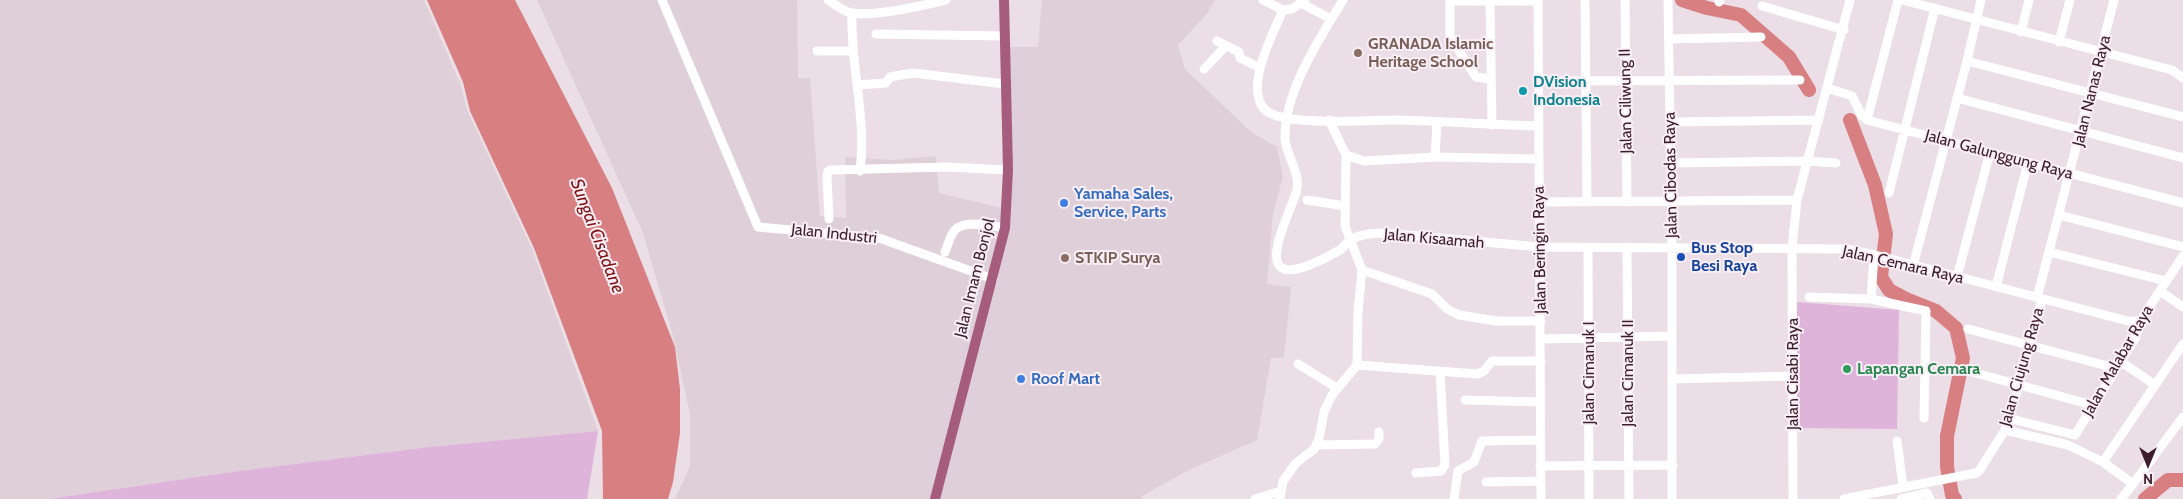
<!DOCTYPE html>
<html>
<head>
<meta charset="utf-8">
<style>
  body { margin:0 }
  #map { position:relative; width:2183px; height:499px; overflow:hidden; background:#ebdee6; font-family:Cabin,sans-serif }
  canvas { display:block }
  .north { position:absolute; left:2123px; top:439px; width:50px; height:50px; -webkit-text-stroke:4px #f8eef5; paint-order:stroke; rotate:180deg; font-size:14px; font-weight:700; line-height:20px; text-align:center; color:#3d1d2b }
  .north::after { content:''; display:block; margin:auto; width:18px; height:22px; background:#3d1d2b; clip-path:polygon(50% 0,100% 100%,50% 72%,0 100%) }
</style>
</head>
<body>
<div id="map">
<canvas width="2183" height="499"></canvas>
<div class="north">N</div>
</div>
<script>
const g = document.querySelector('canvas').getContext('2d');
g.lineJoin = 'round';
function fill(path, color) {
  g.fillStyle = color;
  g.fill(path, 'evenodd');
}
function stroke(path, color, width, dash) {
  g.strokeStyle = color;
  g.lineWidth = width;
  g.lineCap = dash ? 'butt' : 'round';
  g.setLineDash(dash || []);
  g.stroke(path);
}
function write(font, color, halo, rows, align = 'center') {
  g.font = font + ' Cabin,sans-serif';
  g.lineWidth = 4;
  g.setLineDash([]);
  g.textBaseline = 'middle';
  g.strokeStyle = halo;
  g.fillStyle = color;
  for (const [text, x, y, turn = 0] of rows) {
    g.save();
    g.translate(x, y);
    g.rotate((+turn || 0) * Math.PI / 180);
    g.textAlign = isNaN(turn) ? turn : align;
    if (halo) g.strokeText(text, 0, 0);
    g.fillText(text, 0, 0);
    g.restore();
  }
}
const built = new Path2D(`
  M0,0h424l37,86 6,24 65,139 66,182 -169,16 -205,26 -175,26h-49z
  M537,0h260l1,78h12l10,138 26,2 -1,-61 48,3 43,-4 3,37 71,17v-163h28l4,-47h173l-9,15 -28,30 7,24 66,63 26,15 6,30 -10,36 -6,71 24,3 -7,71h-13l-14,82 -70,31 -45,25 -1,3h-466l15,-33v-52l-17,-78 -30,-103z`);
const green = new Path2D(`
  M1797,302l102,8 -2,119 -100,-1z
  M598,431l-11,68h-538l175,-26 205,-26z`);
const water = new Path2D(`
  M427,0h88l97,188 63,159 5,42v44l-7,49 -5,17h-65l-1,-68 -68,-183 -64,-137 -7,-29z`);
const river = new Path2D(`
  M1682,0l25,8 34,7 48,42 20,33
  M1850,120l25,65 11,49 -5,43 8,13 17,9 30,12 20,17 7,30 -16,78v31l5,28 3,4
  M2145,499l23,-19h15`);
const minor = new Path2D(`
  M662,0l96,227 121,11 114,41
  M828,0c8,5 16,12 24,13 21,4 73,-8 94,-13
  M1263,0l20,10
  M1343,0c-23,38 -59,92 -58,138 1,18 15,33 12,51 -2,14 -35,72 -13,80 12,5 44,-12 56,-19 4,-3 6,-8 11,-10 9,-6 22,-7 33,-7l156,14 306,2 29,6 253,66h12
  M1450,0v37l26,40 14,2
  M1490,0l2,125
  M1538,0l3,499
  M1585,0l2,202
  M1625,0l2,202
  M1668,0l4,248v251
  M1902,0l270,70 11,8
  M1450,1h88
  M1719,2l1,-2
  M1301,3l30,16
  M1762,6l82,24
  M1283,10c-10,24 -36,72 -21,96 5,8 15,10 23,12 36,6 78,2 114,2 47,1 93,5 140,6
  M1283,10l9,-1 13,-9
  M852,13c-2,53 15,104 8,158
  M2021,32l8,-32
  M876,34l128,2
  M1670,39l91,-2
  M1217,41l22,11 1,6 20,10
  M2059,42l11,-42
  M817,51h36
  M1967,61l216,56
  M1204,69l22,-23
  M1539,81l261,-1
  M858,85l28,-2 4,-6 23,-4 92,11
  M1827,88l25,8 10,20 5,4 316,83
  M1957,98l226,60
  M1329,120l17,35 18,6 71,-4 104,2
  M1867,120l31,-120
  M1670,122l149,-2
  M1435,157l2,-34
  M1670,163l136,-2 30,2
  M1889,193l46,-185
  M1307,200l38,6
  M1540,202l257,-2
  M2059,215l124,32
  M829,219l-2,-43 1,-5 2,-1 117,-3 61,3
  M1627,247l2,252
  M1588,248l1,251
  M945,252c3,-7 5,-17 10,-22 9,-11 38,-4 50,-2
  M2049,252l117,29
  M1913,266l54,-205 14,-61
  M1362,270l70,24 15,15 12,6 37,6h45
  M1957,277l33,-125
  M1996,287l32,-125
  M2160,291l23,16
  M1809,297l62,2 55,12 -2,107
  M2037,298l77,-298
  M1871,299l3,-44
  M1968,329l147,39
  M1541,339l131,-3
  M2120,361l35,24
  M1298,364l39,24
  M1357,365l120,9 7,-3 8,-10h49
  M1972,372l120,33
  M1673,379l120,-3
  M1465,400l76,2
  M2008,418l67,17 61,-98 4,-16 43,-65
  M2005,430l63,15 35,17 30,22 -12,15
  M1897,441l6,45
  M1316,445l59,-1 4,-5v-7
  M2103,462l80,-118
  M1540,466l133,-1
  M1416,473l25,-2 4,-6 -5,-94
  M1486,482l55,-1
  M2133,484l50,-67
  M1255,499l26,-8
  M1280,499l3,-18 13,-18 18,-14 5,-10 5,-27 8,-17 25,-30 1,-53 4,-42 -17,-44 1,-71
  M1454,499l4,-28 16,-9 8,-21 58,-1
  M1793,499l-1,-251 5,-48 53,-200
  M1844,499l132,-26 3,-2 26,-41 14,-45 23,-86
  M1901,499l26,-6 3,6`);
const major = new Path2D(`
  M935,499l70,-271 3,-58 -4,-170`);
const markers = [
  [1358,53,5,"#8d6e63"],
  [1523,91,5,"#0f9aa8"],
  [1064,203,5,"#3f7fe0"],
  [1681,257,5,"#1a4fb4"],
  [1065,258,5,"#8d6e63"],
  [1847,369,5,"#2e9e5b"],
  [1021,379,5,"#3f7fe0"]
];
const educationNames = [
  ["GRANADA Islamic",1368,44],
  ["Heritage School",1368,62],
  ["STKIP Surya",1075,258]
];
const cultureNames = [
  ["DVision",1533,82],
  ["Indonesia",1533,100]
];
const streetNames = [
  ["Jalan Nanas Raya",2092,91,-76],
  ["Jalan Ciliwung II",1626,101,-91],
  ["Jalan Galunggung Raya",1999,155,15],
  ["Jalan Cibodas Raya",1671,175,-91],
  ["Jalan Industri",834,234,6],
  ["Jalan Kisaamah",1434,239,5],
  ["Jalan Beringin Raya",1540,250,-91],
  ["Jalan Cemara Raya",1903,265,13],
  ["Jalan Imam Bonjol",975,278,-76],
  ["Jalan Malabar Raya",2118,361,-60],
  ["Jalan Ciujung Raya",2022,367,-74],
  ["Jalan Cimanuk I",1589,373,-90],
  ["Jalan Cimanuk II",1628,373,-90],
  ["Jalan Cisabi Raya",1793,374,-90]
];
const shopNames = [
  ["Yamaha Sales,",1074,194],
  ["Service, Parts",1074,212],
  ["Roof Mart",1031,379]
];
const transitNames = [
  ["Bus Stop",1691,248],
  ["Besi Raya",1691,266]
];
const leisureNames = [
  ["Lapangan Cemara",1857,369]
];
const waterNames = [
  ["Sungai Cisadane",597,236,69]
];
fill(built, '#dfcfd9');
fill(green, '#dfb4db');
fill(water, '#d77f81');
stroke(river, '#d77f81', 14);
stroke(minor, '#fff', 9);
stroke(major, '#a65d7d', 10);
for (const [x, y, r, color] of markers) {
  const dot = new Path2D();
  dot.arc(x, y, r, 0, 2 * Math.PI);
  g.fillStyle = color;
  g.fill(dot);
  stroke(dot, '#f8eef5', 2);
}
write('bold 16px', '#785e54', '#f8eef5', educationNames, 'left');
write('bold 16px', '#0d838f', '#f8eef5', cultureNames, 'left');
write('16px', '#3d1d2b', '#f8eef5', streetNames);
write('bold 16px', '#366cbe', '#f8eef5', shopNames, 'left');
write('bold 16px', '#164399', '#f8eef5', transitNames, 'left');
write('bold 16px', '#27864d', '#f8eef5', leisureNames, 'left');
write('italic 18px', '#7e1213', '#f8eef5', waterNames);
</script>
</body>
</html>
